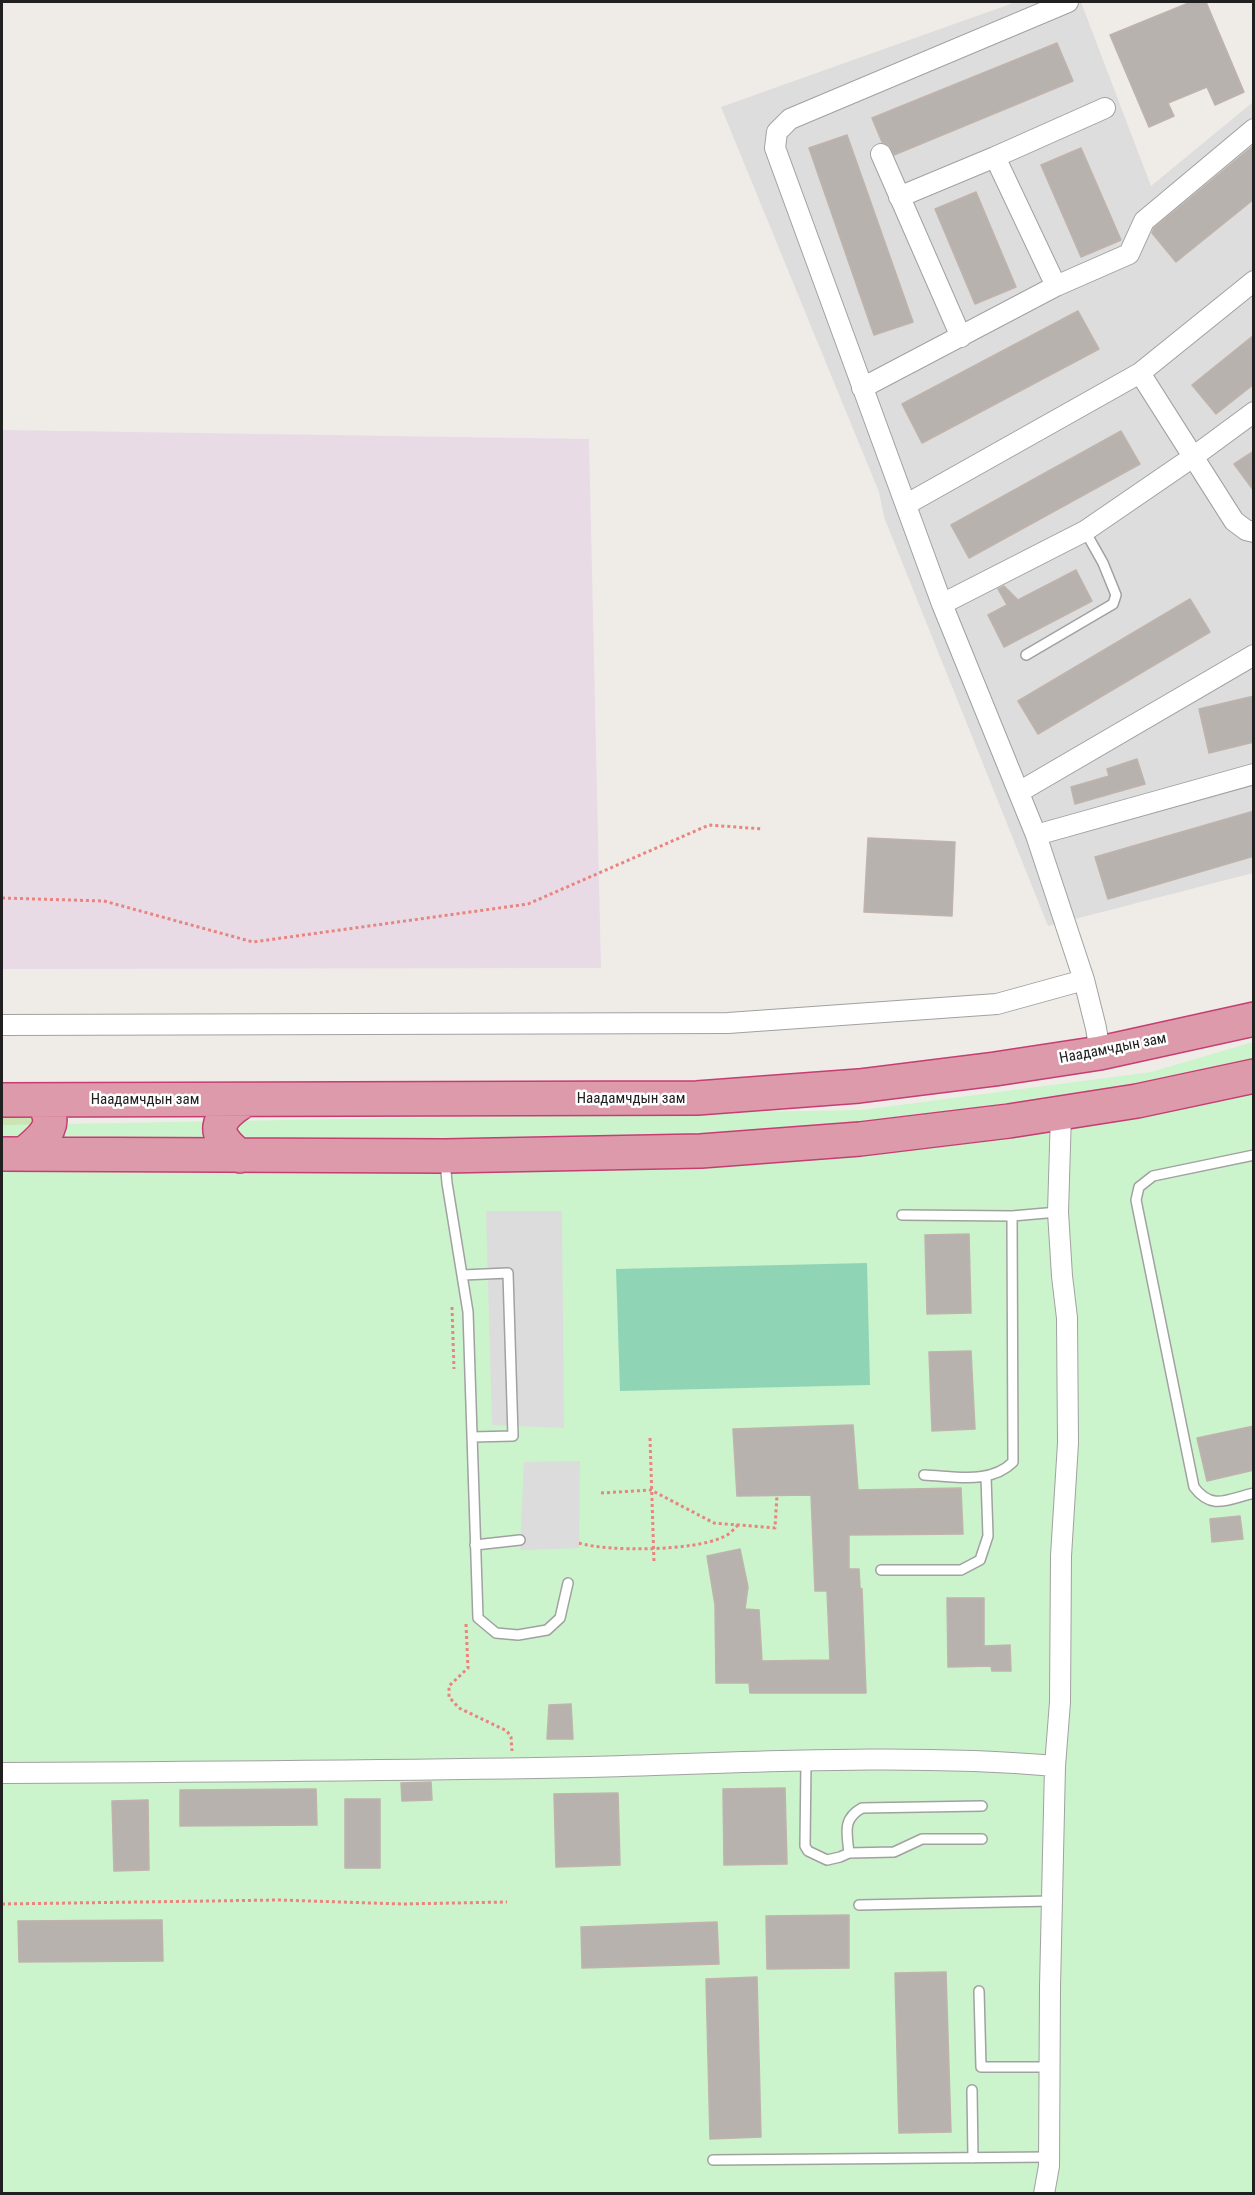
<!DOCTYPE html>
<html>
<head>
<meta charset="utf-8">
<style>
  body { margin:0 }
  #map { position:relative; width:1255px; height:2195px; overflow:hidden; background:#efece8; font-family:"Roboto Condensed",sans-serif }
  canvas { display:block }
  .frame { position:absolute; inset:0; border:3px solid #202020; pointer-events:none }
</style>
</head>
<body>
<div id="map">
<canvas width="1255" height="2195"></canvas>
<div class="frame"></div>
</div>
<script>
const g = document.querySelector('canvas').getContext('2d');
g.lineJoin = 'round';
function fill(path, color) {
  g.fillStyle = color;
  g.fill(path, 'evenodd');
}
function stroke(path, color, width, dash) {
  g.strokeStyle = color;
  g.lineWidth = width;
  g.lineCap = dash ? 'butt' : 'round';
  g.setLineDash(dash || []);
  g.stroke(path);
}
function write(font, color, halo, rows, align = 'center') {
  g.font = font + ' "Roboto Condensed",sans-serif';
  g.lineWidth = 5;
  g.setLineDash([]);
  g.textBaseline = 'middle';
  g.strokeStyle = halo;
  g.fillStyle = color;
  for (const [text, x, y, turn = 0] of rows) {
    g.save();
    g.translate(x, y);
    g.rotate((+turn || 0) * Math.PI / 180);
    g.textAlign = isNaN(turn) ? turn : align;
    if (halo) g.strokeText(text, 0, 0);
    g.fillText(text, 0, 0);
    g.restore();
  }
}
const residential = new Path2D(`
  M1016,2h65l70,184 102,-84v771l-205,53 -164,-409 -5,-25 -158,-385z`);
const industrial = new Path2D(`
  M2,430l587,9 12,529 -599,1z`);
const grass = new Path2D(`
  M2,1118h37l4,6 -41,3z`);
const park = new Path2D(`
  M1253,1042v1151h-1251v-1068l860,-15 289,-38z`);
const pitch = new Path2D(`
  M867,1263l3,122 -250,6 -4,-122z`);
const parking = new Path2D(`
  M486,1211h76l2,217 -72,-3z
  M580,1461l-1,87 -59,2 4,-88z`);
const building = new Path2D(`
  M1191,2h15l38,90 -29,13 -8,-18 -39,16 6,13 -25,11 -39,-92z
  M1057,43l16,38 -179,74 -5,-10 -7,-3 -10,-24z
  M847,135l66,187 -39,13 -65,-187z
  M1254,145v54l-78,63 -24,-29 2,-5z
  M1081,148l40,92 -40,17 -40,-92z
  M976,192l40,95 -41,17 -40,-95z
  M1078,311l21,38 -177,94 -20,-39z
  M1254,335v49l-38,30 -24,-29z
  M1121,431l19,33 -171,94 -18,-33z
  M1254,451v40l-20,-27z
  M1076,570l16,31 -88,46 -16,-32 19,-10 -9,-16 6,-3 14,14z
  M1190,599l20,33 -172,102 -20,-33z
  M1254,696v46l-45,11 -10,-44z
  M1137,759l8,25 -70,20 -4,-17 38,-11 -2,-7z
  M1254,811v45l-146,43 -13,-42z
  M868,838l87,4 -3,74 -88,-4z
  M969,1234l2,79 -44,1 -2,-79z
  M971,1351l4,78 -43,2 -3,-79z
  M853,1425l5,65 103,-2 2,46 -114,1v34h10l1,19 2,1 4,104h-116l-1,-10h-33l-1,-78 -8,-49 33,-7 8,38 -3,22 14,1 3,51 68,-1 -3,-69h-12l-4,-96 -74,1 -4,-67z
  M1254,1426v44l-47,11 -10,-43z
  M1240,1516l3,23 -31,3 -2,-23z
  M947,1598h37v48l26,-1 1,26h-19l-1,-5 -43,1z
  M571,1704l2,35h-26l2,-34z
  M431,1782l1,18 -30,1 -1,-18z
  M785,1788l2,76 -63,1 -1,-76z
  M316,1789l1,36 -137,1v-36z
  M618,1793l2,72 -64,2 -2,-73z
  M345,1799h35v69h-35z
  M148,1800l1,70 -35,1 -2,-70z
  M849,1915v53l-82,1 -1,-53z
  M162,1920l1,41 -144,1 -1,-41z
  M717,1922l2,42 -137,4 -1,-41z
  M946,1972l5,160 -52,1 -4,-160z
  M757,1977l4,160 -51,2 -4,-160z`);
const path = new Path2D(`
  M2,898l102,3 149,41 275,-38 181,-79 54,4
  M452,1307l2,62
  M650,1438l4,124
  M601,1493l50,-3 63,33 61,5 2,-33
  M579,1543c29,9 116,8 144,-6 6,-2 11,-8 15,-12
  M466,1624l2,44 -19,18v11l10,11 48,23 4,6 1,14
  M2,1904l277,-4 123,4 105,-2`);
const lane = new Path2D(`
  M1026,655l87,-51 3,-9 -13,-32 -18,-32
  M1254,1155l-101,21 -14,11 -3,13 58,287c18,24 34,12 60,6
  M445,1161l2,22 21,129 10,306 18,15 22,2 29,-5 13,-12 8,-35
  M902,1215l110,1 46,-4
  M463,1275l45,-2 5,163 -41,1
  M924,1475c30,1 66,10 89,-13l-1,-246
  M475,1545l45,-5
  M881,1570h80l19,-10 8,-24 -2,-59
  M806,1762l-1,84 3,5 19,9 13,-3 9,-4 45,-1 28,-13h60
  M849,1853c-2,-20 -7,-34 13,-45l120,-2
  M859,1905l193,-4
  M979,1991l2,76h68
  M972,2090l1,68
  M713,2160l336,-3`);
const street = new Path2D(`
  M1068,2l-278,117 -13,13 -2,16 167,456 94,231 48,145 12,48 4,25
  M881,154l80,183
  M995,157l61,129
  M899,197l96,-40 110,-49
  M1140,373l94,148 12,9 8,2
  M862,388l194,-102 73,-32 15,-33 110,-92
  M907,504l233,-131 114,-92
  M942,604l143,-73 108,-74 61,-45
  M1019,792l235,-137
  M1036,835l218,-61
  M2,1025l726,-2 269,-19 87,-24
  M2,1773c195,-1 391,-2 587,-6 155,-4 312,-14 466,-1l5,-64 1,-146 7,-113 -1,-125 -5,-42 -4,-64 3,-99
  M1044,2194l5,-28 1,-179 5,-221`);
const highway = new Path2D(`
  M2,1100l695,-2 162,-12 136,-17 105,-16 154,-34
  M2,1154l443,2 256,-5 159,-12 149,-18 128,-20 117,-25
  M24,1154c19,-16 38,-30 16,-54
  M240,1156c-30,-22 -25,-38 5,-56`);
const streetNames = [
  ["Наадамчдын зам",1113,1049,-11],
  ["Наадамчдын зам",631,1099],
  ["Наадамчдын зам",145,1100]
];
fill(residential, '#dedddd');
fill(industrial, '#e8dbe6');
fill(grass, '#cee3b4');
fill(park, '#cbf3cc');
fill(pitch, '#90d4b6');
fill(parking, '#dcdcdc');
fill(building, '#b8b2ae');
stroke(building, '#bfb3ac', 1.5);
stroke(lane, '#a1a1a1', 12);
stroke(street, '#a1a1a1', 22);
stroke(highway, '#c63d74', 36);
stroke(path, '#e9847f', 3, [3, 3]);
stroke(lane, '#fff', 9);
stroke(street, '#fff', 20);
stroke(highway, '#dd9aaa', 33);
write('15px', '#202020', '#fff', streetNames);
</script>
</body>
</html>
